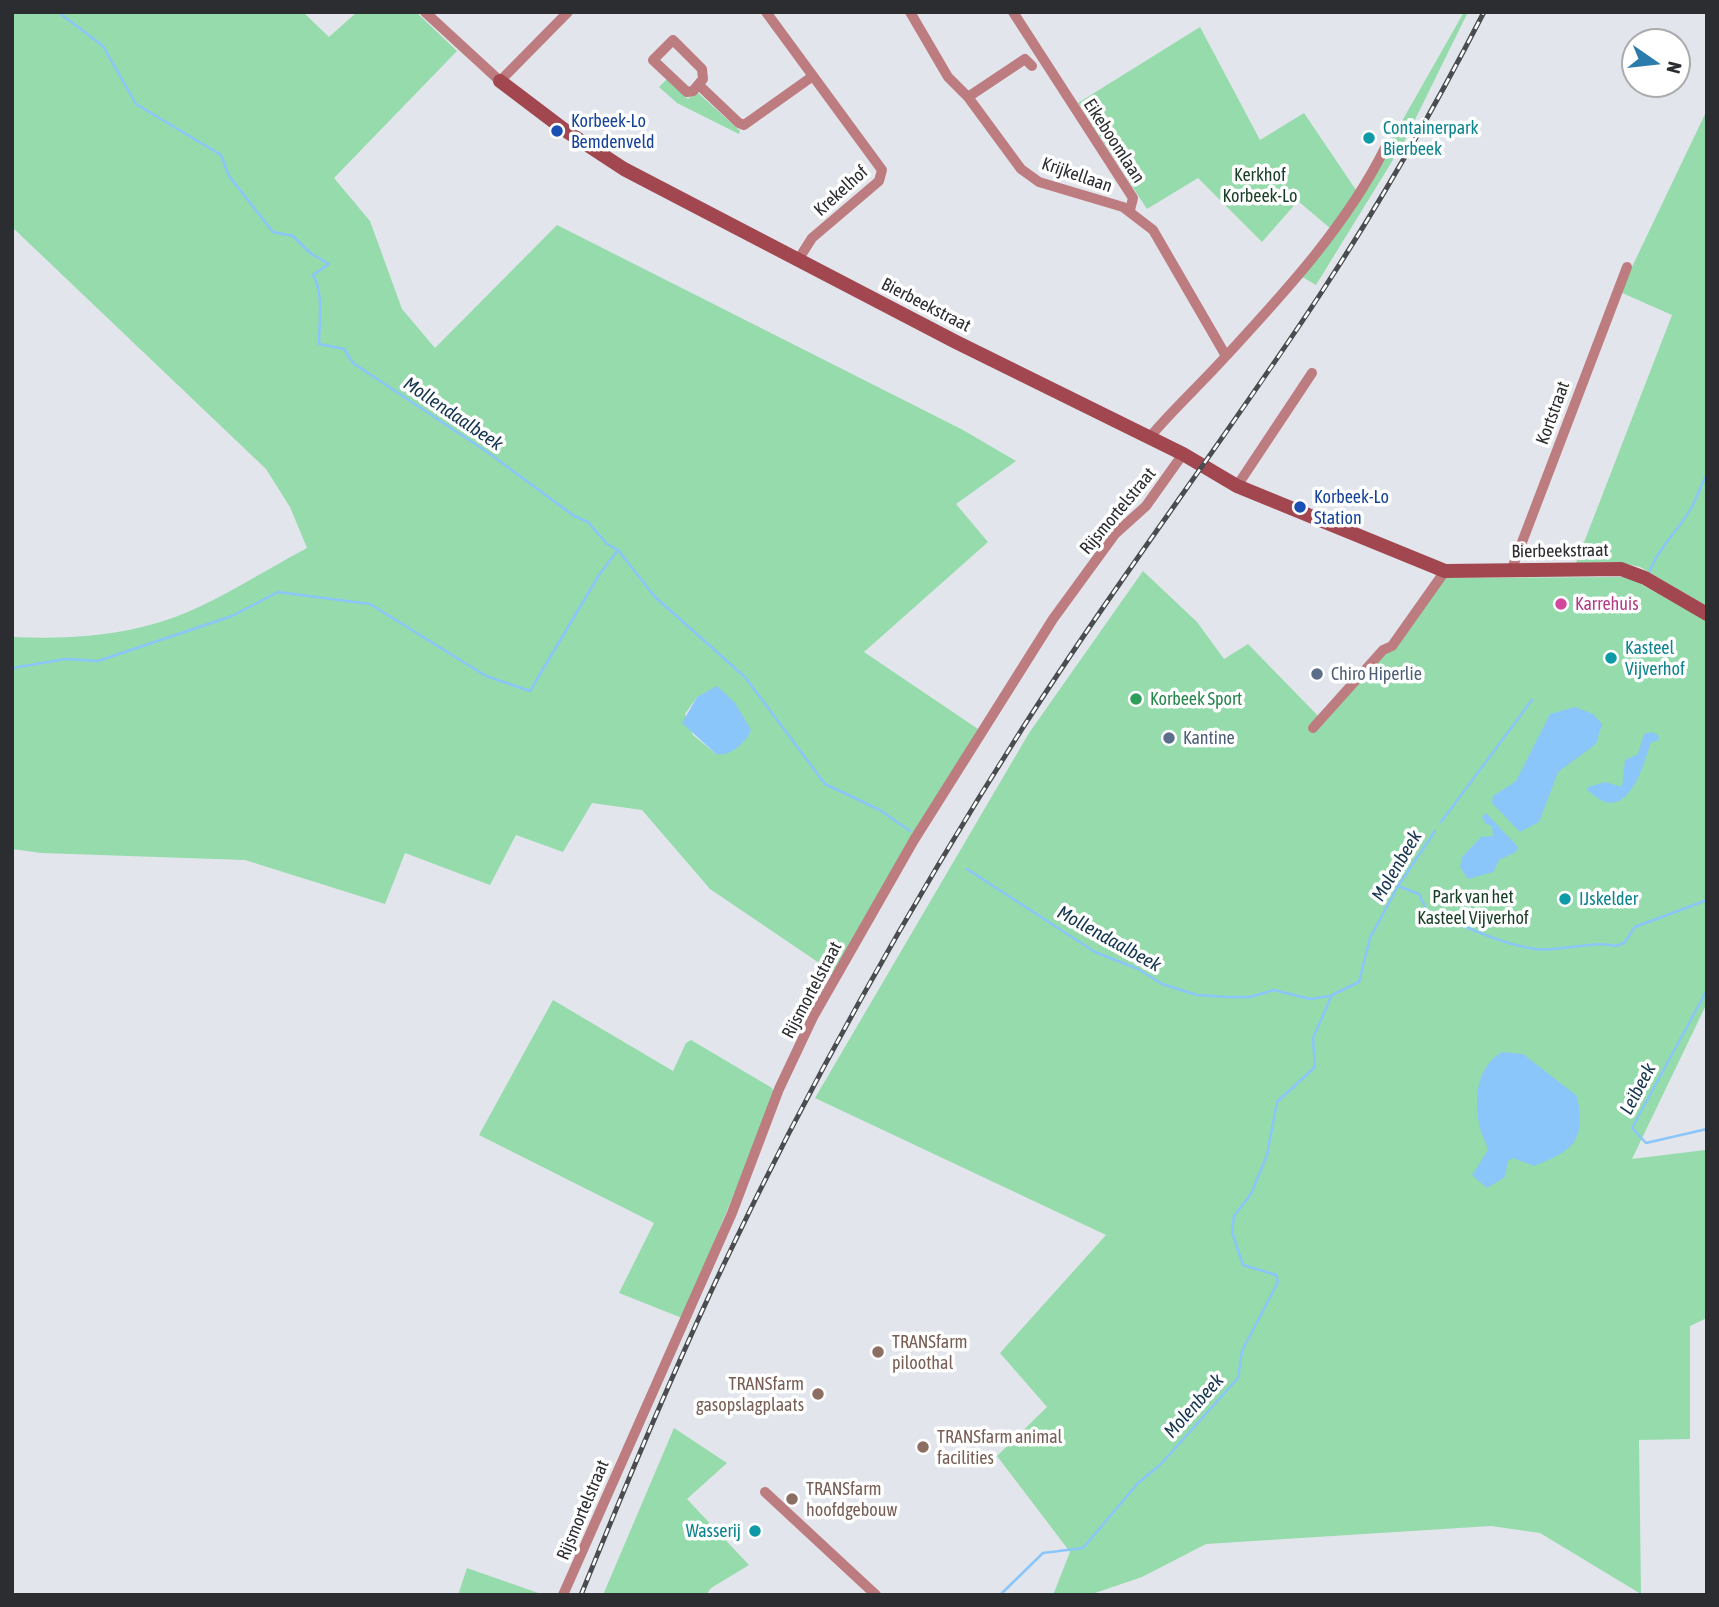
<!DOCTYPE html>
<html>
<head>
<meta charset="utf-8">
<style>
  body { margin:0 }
  #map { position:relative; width:1719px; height:1607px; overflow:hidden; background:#e2e6ec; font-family:"Asap Condensed",sans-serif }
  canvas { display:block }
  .frame { position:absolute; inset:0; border:14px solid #2c2d30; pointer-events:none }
  .north { position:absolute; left:1621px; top:28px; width:70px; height:70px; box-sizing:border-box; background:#fff; border:2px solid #ababac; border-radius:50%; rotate:104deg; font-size:19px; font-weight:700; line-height:28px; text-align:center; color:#2c2d30 }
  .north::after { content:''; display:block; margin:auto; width:24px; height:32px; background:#2b7bad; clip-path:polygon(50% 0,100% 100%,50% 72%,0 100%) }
</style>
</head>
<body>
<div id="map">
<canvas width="1719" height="1607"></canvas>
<div class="frame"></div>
<div class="north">N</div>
</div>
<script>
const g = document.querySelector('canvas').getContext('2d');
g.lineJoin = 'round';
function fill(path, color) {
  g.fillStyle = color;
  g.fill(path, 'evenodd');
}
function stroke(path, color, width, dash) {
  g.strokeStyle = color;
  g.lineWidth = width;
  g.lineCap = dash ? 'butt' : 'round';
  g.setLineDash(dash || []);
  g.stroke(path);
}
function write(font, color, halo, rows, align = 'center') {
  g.font = font + ' "Asap Condensed",sans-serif';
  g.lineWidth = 7;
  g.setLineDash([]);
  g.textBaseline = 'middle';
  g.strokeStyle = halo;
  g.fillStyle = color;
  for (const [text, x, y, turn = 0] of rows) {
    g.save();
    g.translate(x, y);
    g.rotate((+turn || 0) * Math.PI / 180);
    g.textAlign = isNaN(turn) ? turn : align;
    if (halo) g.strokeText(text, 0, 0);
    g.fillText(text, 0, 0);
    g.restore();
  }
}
const green = new Path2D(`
  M12,12h291l26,25 28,-25h59l41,39 -123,127 36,43 32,88 33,39 122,-123 406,205 53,31 -60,43 32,38 -124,110 114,77 -144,244 -124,-84 -68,-79 -50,-7 -29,49 -47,-17 -26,50 -85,-32 -20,51 -140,-44 -204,-7 -29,-4v-212c48,2 99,0 145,-14 50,-14 104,-51 150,-75l-17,-41 -24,-38 -254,-242zM708,693l43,37 -17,20 -18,4 -23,-19 -8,-21 12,-17z
  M1464,12h4l-64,130 -88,143 -17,-10 66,-89z
  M1200,27l60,113 44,-27 52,77 -25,39 -33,-28 -36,41 -64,-64 -51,31 -69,-106z
  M667,79l21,20 8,-8 44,40 -1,3 -62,-31 -18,-16z
  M1707,110v496l-67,-39 -23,-5 -41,1 96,-248 -52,-23z
  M1143,571l54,51 27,37 24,-15 76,78 119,-144 185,-1 79,44v382l-75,156 73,-9 2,3v165l-17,8v113l-51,1 2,154 -101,-61 -49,-7 -285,18 -64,33 -53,18h-36l17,-43 -73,-96 50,-49 -47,-54 106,-118 -291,-137 214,-365z
  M553,1000l120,71 13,-28 5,-3 81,48 3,8 -93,222 -63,-25 35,-70 -175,-88z
  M674,1428l53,35 -40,36 62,66 -38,23 -5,7h-103z
  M467,1568l77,27h-86z`);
const water = new Path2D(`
  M717,686l18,17 16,27c-5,13 -21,27 -35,24l-34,-31 15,-26z
  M1575,707l18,7 9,10 -6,20 -38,28 -19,50 -19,10 -28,-29 1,-7 23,-15 34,-67z
  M1652,732l6,3 1,5 -8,2c-6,18 -17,60 -40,61 -9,0 -17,-8 -24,-13l1,-3 17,-5 17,5 3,-27 13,-6 6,-20z
  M1486,813l32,34 -2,5 -17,8 -6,12 -25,7 -8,-12 2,-10 19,-20 12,-1 -1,-10 -6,-2 -4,-7z
  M1502,1052l21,2 54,42c9,45 -3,54 -43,70l-21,-8 -5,3 -3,16 -18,11 -15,-13 16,-25c-2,-9 -8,-17 -9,-27 -5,-27 -2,-56 23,-71z`);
const stream = new Path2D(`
  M58,12l45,34 33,58 85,51 8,21 44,56 20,4 17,17 19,11 -16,11c11,18 6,48 6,69l25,5 9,14 137,91 84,62 14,6 19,22 11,6 37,47 90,80 80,107 55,26 30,21
  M1650,571c8,-23 28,-40 40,-61 7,-12 11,-25 17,-36
  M12,668l54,-9 32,2 134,-45 46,-24 92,12 116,72 44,15 69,-116 19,-25
  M1441,822l91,-122
  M967,869l128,83 43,17 24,15 35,11 30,2h23l24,-7 36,9 20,-3
  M1398,886l21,8 8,17c34,13 72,33 108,38 27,3 57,-9 81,-3l8,-3 11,-16 72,-27
  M1707,990l-75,138 14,15 61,-14
  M1000,1595l43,-42 40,-5 55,-65 22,-18 78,-87 4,-27 36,-69 -2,-7 -33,-10 -11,-33 2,-16 17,-22 16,-39 10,-53 38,-35 -2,-29 19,-43 27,-13 11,-44 28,-52 37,-55`);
const street = new Path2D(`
  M425,12l75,69 68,-69
  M766,12l116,158 -3,11 -67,57 -14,22
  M910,12l38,65 20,20 53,72 18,13 84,25 30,23 73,126
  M1013,12l120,186 -3,12
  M673,40l29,29 1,10 -10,12 -6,1 -34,-32z
  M699,85l40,38 5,2 69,-49
  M968,97l57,-38 7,7
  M1149,438c24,-29 52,-54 77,-82 58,-63 121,-131 159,-208
  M1237,486l75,-113
  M1511,571l116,-304
  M1313,728l70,-78 9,-4 53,-75
  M765,1492l111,103
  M563,1595l169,-382 47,-124 34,-72 101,-177 139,-221 62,-85 31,-28 37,-52`);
const secondary = new Path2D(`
  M500,81l66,50 58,38 332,173 227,112 54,32 208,85 176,-2 24,9 62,36`);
const rail = new Path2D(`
  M581,1595c45,-111 91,-221 142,-329 88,-185 189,-364 299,-537 96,-150 204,-291 301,-439 59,-90 112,-183 161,-278`);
const markers = [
  [557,131,7,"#1a4fb4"],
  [1369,138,7,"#0f9aa8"],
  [1300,507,7,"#1a4fb4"],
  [1561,604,7,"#d1479c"],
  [1611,658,7,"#0f9aa8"],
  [1317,674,7,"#5c6f8a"],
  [1136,699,7,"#2e9e5b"],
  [1169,738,7,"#5c6f8a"],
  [1565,899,7,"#0f9aa8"],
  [878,1352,7,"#8d6e63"],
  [818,1394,7,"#8d6e63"],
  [923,1447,7,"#8d6e63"],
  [792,1499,7,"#8d6e63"],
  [755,1531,7,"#0f9aa8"]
];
const transitNames = [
  ["Korbeek-Lo",571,121],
  ["Bemdenveld",571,142],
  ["Korbeek-Lo",1314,497],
  ["Station",1314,518]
];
const cultureNames = [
  ["Containerpark",1383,128],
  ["Bierbeek",1383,149],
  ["Kasteel",1625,648],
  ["Vijverhof",1625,669],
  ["IJskelder",1579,899],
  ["Wasserij",741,1531,"right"]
];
const streetNames = [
  ["Eikeboomlaan",1114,141,57],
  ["Krijkellaan",1077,175,19],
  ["Krekelhof",841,191,-42],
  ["Bierbeekstraat",926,305,27],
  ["Kortstraat",1553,413,-70],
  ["Rijsmortelstraat",1118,511,-50],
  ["Bierbeekstraat",1560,551,-1],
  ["Rijsmortelstraat",812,990,-62],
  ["Rijsmortelstraat",583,1510,-67]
];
const parkNames = [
  ["Kerkhof",1260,175],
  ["Korbeek-Lo",1260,196],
  ["Park van het",1473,897],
  ["Kasteel Vijverhof",1473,918]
];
const hotelNames = [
  ["Karrehuis",1575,604]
];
const serviceNames = [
  ["Chiro Hiperlie",1331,674],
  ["Kantine",1183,738]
];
const leisureNames = [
  ["Korbeek Sport",1150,699]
];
const educationNames = [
  ["TRANSfarm",892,1342],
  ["piloothal",892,1363],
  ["TRANSfarm",804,1384,"right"],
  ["gasopslagplaats",804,1405,"right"],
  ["TRANSfarm animal",937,1437],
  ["facilities",937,1458],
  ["TRANSfarm",806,1489],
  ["hoofdgebouw",806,1510]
];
const waterNames = [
  ["Mollendaalbeek",453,414,34],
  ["Molenbeek",1397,866,-59],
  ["Mollendaalbeek",1109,939,29],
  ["Leibeek",1638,1089,-62],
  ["Molenbeek",1194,1406,-48]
];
fill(green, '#95dbac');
fill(water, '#8ac6fa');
stroke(stream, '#8ac6fa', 2.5);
stroke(street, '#bd7c80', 10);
stroke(secondary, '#a24650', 14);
stroke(rail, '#4a4c4f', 5);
stroke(rail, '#fff', 2.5, [8]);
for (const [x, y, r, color] of markers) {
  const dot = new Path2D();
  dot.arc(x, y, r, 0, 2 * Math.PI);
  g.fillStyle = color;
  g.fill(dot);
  stroke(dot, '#fff', 2.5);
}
write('18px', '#164399', '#fff', transitNames, 'left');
write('18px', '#0d838f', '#fff', cultureNames, 'left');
write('18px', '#2c2d30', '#fff', streetNames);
write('18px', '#183e27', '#fff', parkNames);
write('18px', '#b23c85', '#fff', hotelNames, 'left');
write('18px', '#4e5e75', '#fff', serviceNames, 'left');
write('18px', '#27864d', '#fff', leisureNames, 'left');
write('18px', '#785e54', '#fff', educationNames, 'left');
write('italic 19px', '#153550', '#fff', waterNames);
</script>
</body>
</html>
